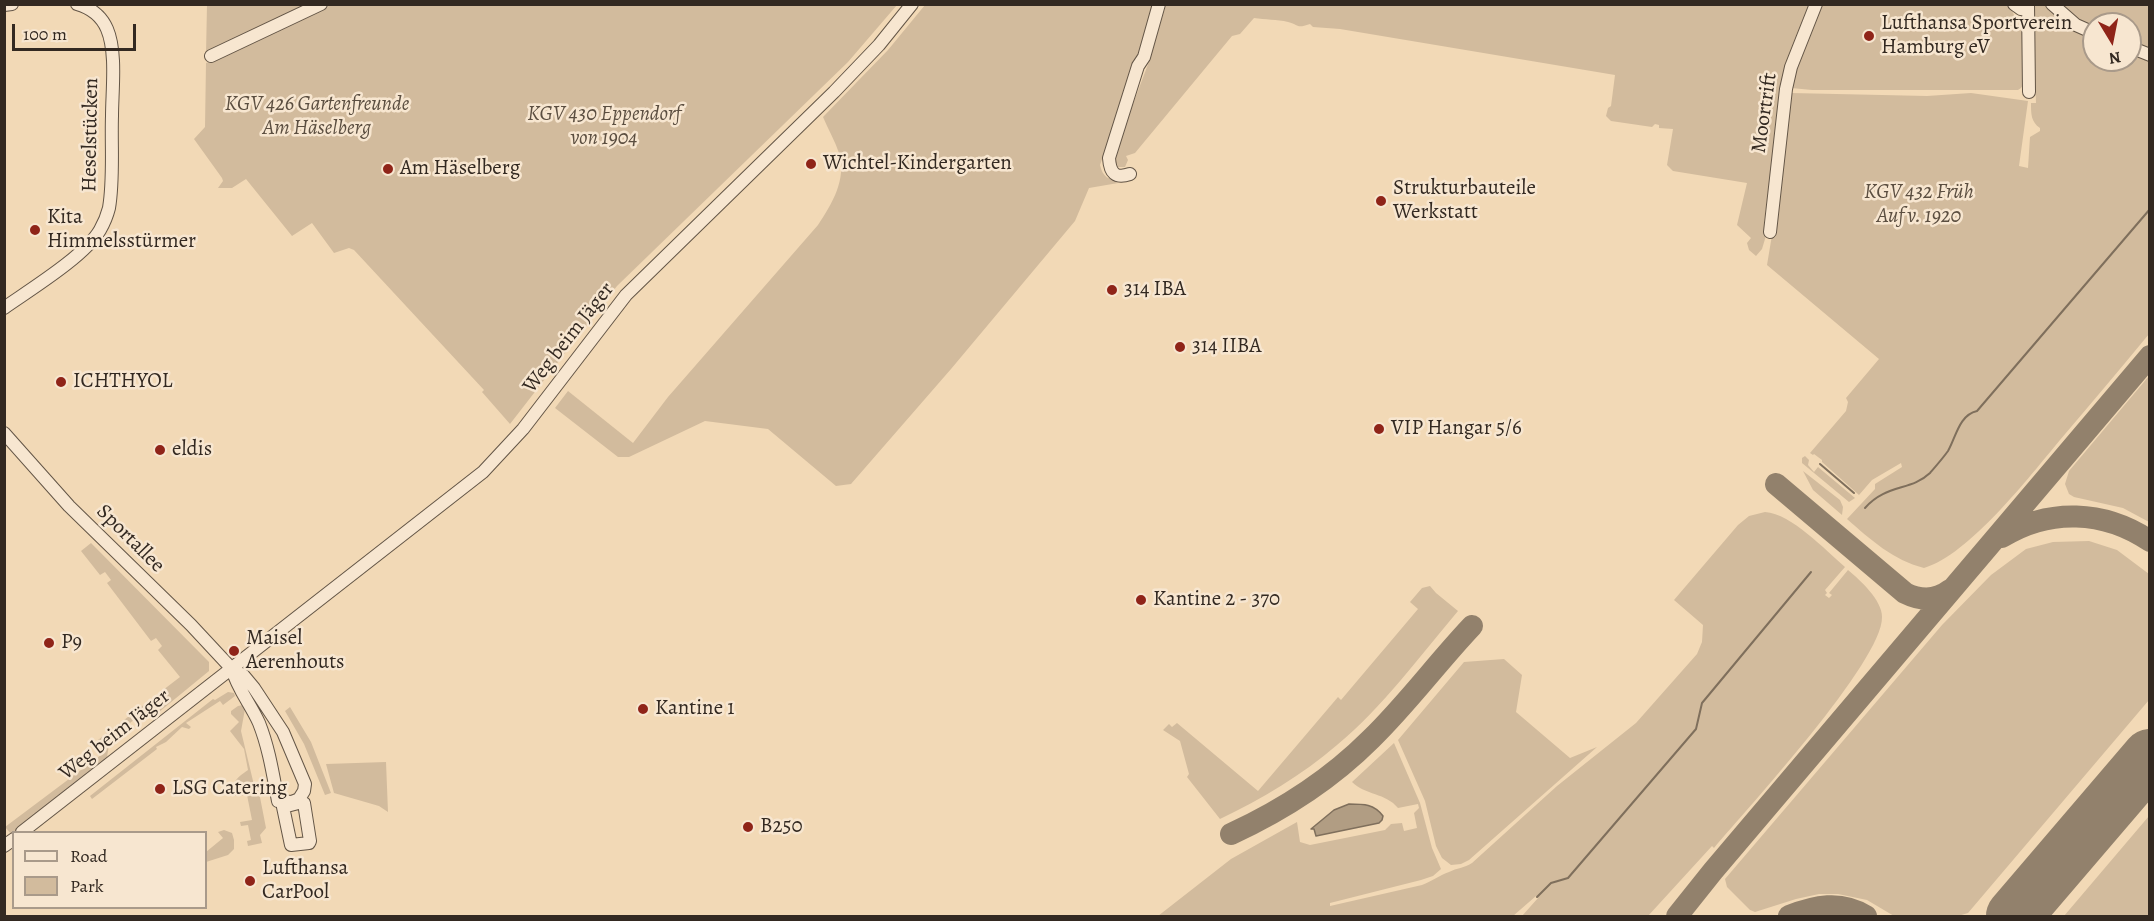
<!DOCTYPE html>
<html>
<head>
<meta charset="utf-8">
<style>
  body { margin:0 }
  #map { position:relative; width:2154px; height:921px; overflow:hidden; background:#f2d9b6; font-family:Alegreya,serif }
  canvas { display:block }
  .frame { position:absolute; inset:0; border:6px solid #332921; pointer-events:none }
  .legend { position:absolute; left:12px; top:831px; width:195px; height:78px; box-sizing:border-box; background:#f7e6d0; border:2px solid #a99a8a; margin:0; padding:8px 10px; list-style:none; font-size:18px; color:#332921 }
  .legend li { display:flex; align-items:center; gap:12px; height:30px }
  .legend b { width:30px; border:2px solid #a99a8a }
  .north { position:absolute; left:2082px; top:12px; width:60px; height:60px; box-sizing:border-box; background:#f7e6d0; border:2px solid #a99a8a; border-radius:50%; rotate:170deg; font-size:16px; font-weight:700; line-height:24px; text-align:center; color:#332921 }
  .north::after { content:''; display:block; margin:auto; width:21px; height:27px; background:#8f2418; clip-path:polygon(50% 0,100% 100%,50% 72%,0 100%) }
  .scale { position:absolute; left:12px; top:24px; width:124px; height:27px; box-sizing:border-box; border:3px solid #332921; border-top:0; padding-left:8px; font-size:18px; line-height:21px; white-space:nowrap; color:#332921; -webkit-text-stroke:4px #f7e6d0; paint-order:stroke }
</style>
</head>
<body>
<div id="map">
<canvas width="2154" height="921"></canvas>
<div class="frame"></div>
<ul class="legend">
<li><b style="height:8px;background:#f7e6d0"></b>Road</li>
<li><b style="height:16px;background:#d2bb9d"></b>Park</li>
</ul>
<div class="north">N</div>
<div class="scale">100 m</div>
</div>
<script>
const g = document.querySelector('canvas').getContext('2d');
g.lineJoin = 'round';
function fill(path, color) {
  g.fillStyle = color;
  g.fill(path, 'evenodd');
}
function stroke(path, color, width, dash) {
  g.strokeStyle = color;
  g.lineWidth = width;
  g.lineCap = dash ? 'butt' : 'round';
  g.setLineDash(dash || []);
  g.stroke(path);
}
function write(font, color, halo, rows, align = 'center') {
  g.font = font + ' Alegreya,serif';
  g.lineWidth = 5;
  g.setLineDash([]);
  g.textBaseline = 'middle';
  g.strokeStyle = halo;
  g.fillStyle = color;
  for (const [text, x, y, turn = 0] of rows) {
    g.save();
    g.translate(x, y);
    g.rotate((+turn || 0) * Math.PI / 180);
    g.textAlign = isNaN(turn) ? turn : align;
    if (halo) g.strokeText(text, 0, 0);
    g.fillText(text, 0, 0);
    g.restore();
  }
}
const green = new Path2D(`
  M2009,4l14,31 4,44 -6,9 -3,2h-206l-31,-3 -17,137 4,5 -6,20 -6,7 -7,-6 -2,-7 4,-5 -14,-13 10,-42 -74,-12 -6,-6 6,-36 -14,-1v-3l-4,-1 -3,3 -41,-6 -5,-5 2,-8 3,-2 4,-31 -275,-46 -27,-2 -3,-3c-14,5 -10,1 -22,-2 -11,-3 -23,-2 -34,-4l-14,16 -8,2 -97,117 -9,3 2,4 -3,7h-11l-3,-5 39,-103 16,-54z
  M207,5h105l-106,49z
  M331,5h566l-49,57 -231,224 -107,138 -28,-32 2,-2 -130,-140 -5,-2 -15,5 -22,-30 -20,13 -46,-57 -14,9h-14l5,-7 -1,-3 -28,-39 11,-12 1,-64z
  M925,5h231l-56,160c3,14 11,16 24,15v2l-35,6 -14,33 -124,148 -100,115 -15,2 -68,-57 -63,-8 -76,36h-11l-63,-49 13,-17 65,52 35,-46 150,-172c14,-21 29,-46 21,-72 -4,-12 -11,-24 -16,-36l65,-67z
  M2033,5h116v329c-29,35 -59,71 -89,106 -30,36 -91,115 -136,128 -31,-8 -53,-28 -77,-49l28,-30v-5l27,-17 -1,-4 -29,17 -13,15 -37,-33v-2l-8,-6 -1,1 -3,-2 36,-42 2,-9 -2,-4 33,-39 -112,-94 5,-30 3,3 16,-145 136,3 44,-3 57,8 -9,65 9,2 2,-31 10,-6v-3c-9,-6 -9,-14 -9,-25h5zM2094,24h36v36h-36z
  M2149,376v146l-26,-14 -49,-11 -5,-3 -4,-10 4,-13z
  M1805,456l4,4 -1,5 6,7 4,-5 37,31 -6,4 -47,-39v-5z
  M1803,471l37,29 3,7 -1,8 -29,-25z
  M1765,512c27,2 60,38 80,55l-20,23 2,3 -2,2 4,3 3,-3 -3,-2 19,-23c12,10 34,30 34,47 1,44 -135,192 -168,231l-2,-2 -64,70h-126l16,-18 -2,-2 -23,20h-355l73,-57 66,-37 3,20 10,3 75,-15 6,-6 11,-1 2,8 13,-3 -3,-15 5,-5 -1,-4 -20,4c-12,-15 -33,-13 -46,-26l42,-39 26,60 12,45 9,21 -8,7 -12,4 -91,23v3l92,-21c10,-4 18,-10 27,-13 8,-4 15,-4 23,-9l85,-77 79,-63 61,-69 5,-12 1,-17 -29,-25 64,-75 11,-9z
  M2089,541l28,9 32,24v126l-181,213 -10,3h-64l-27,-16 -29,-6h-19l-23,5 -41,13 -5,-2 -23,-23 -2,-8 217,-254 49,-50 35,-26 27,-7z
  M91,543l118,119v9l-50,41 -19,3 -34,27h-6l-2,-2 82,-63 -22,-27 4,-4 -6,-8 -5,3 -44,-58 4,-3 -6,-8 -5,3 -19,-24z
  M1430,586l6,7 22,18c-39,46 -75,96 -121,134 -35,30 -75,54 -117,74l-33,-42 2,-3 -9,-33 -17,-11 6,-6 3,3 5,-4 81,68 80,-94 3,3 77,-91 -8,-7 12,-14z
  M1504,659l18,16 -6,37 54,46 27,-11 -128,113 -8,4 -10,1 -9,-7 -6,-12 -11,-45 -27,-61 66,-78z
  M228,692l6,1 1,3 -12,9 -3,-4 -34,22 5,4 -2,2 -7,-2 -16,15 -10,5 1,2 -65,50 -2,-3 123,-97 2,1z
  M243,705l2,4 -4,22 13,54 5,7 7,36 -6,7 2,8 -14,3 -1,-5 4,-1 -3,-15 -7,1 -1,-4 12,-2 -5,-25 -12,1c-3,-16 1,-17 13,-26l-4,-21 -14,-18 9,-9 -8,-8v-3l7,-5z
  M290,707l21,35 20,51 -6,2 -21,-51 -19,-33z
  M109,745l-2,12 -8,11 -87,67 -7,-8 100,-75 -4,-6z
  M386,762l2,50 -9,-6 -45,-13 -8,-29z
  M2149,816v100h-85z
  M224,830l8,3 2,7v9l-6,6 -22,7v-10l17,-14 -5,-6z`);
const water = new Path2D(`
  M1349,804c15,0 25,0 34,12l-1,4 -3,3 -63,13 -2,-7h-3l23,-19z`);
const stream = new Path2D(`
  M1820,464l34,29
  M1865,508c21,-24 46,-17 65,-35 6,-7 13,-15 18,-22 8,-14 11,-36 29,-40l173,-202
  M1537,897l14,-14 17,-5 128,-149 6,-26 109,-131`);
const taxiway = new Path2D(`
  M1776,484l129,109c16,8 31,8 45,-3
  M2002,537c47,-29 102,-27 148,4
  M1231,834c52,-24 99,-54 140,-95 36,-35 66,-76 101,-113
  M1677,916l36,-45 437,-515
  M1789,916c26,-10 51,-16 77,0`);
const runway = new Path2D(`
  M2014,916l136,-159`);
const minor = new Path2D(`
  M2014,4l7,5 7,1
  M2028,4l1,88
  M2052,4l24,21 18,8
  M4,5l8,-1
  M2130,47l20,8
  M211,56l110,-52
  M1130,174c-15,5 -20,-1 -21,-16l29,-92 6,-9 15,-53
  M1770,232l16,-143 5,-22 25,-63
  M4,308c27,-19 81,-52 96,-78 4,-7 7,-14 9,-22 5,-29 2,-62 3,-92 0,-25 5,-64 -5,-87 -6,-14 -16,-21 -30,-25
  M4,433l65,73 122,119 41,44 12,7 10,12 29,44 22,52 -1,7 -5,8 -7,3 -14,-1c-5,-26 -9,-53 -19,-78 -8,-18 -22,-35 -27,-54
  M302,802l2,1 6,38 -1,2 -18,2 -8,-38z
  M22,832l461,-360 40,-43 103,-134 208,-203 45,-47 33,-41
  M4,846l10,-7`);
const markers = [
  [1869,36,6,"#8f2418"],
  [811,164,6,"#8f2418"],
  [388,169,6,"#8f2418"],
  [1381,201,6,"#8f2418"],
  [35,230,6,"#8f2418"],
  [1112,290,6,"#8f2418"],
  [1180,347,6,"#8f2418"],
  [61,382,6,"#8f2418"],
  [1379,429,6,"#8f2418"],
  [160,450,6,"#8f2418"],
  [1141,600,6,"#8f2418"],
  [49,643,6,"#8f2418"],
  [234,651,6,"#8f2418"],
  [643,709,6,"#8f2418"],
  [160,789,6,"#8f2418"],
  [748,827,6,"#8f2418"],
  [250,881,6,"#8f2418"]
];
const poiNames = [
  ["Lufthansa Sportverein",1881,24],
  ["Hamburg eV",1881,48],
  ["Wichtel-Kindergarten",823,164],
  ["Am Häselberg",400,169],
  ["Strukturbauteile",1393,189],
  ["Werkstatt",1393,213],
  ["Kita",47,218],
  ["Himmelsstürmer",47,242],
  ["314 IBA",1124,290],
  ["314 IIBA",1192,347],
  ["ICHTHYOL",73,382],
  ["VIP Hangar 5/6",1391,429],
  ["eldis",172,450],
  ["Kantine 2 - 370",1153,600],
  ["Maisel",246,639],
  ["Aerenhouts",246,663],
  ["P9",61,643],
  ["Kantine 1",655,709],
  ["LSG Catering",172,789],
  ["B250",760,827],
  ["Lufthansa",262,869],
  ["CarPool",262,893]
];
const parkNames = [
  ["KGV 426 Gartenfreunde",317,105],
  ["Am Häselberg",317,129],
  ["KGV 430 Eppendorf",604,115],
  ["von 1904",604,139],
  ["KGV 432 Früh",1919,193],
  ["Auf v. 1920",1919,217]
];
const streetNames = [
  ["Moortrift",1765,113,-82],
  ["Heselstücken",91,135,-89],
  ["Weg beim Jäger",569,338,-52],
  ["Sportallee",130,539,45],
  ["Weg beim Jäger",115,735,-38]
];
fill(green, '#d2bb9d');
fill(water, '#b19d83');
stroke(water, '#7f6f5c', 1.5);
stroke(stream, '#7f6f5c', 2);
stroke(taxiway, '#92816c', 22);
stroke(runway, '#92816c', 56);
stroke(minor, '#635546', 14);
stroke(minor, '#f7e6d0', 12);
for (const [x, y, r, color] of markers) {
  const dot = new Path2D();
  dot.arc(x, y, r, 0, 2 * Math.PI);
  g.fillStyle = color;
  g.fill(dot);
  stroke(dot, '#f7e6d0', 2);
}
write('21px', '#332921', '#f7e6d0', poiNames, 'left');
write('italic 21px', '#5b4e40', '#f7e6d0', parkNames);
write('21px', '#332921', '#f7e6d0', streetNames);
</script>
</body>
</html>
